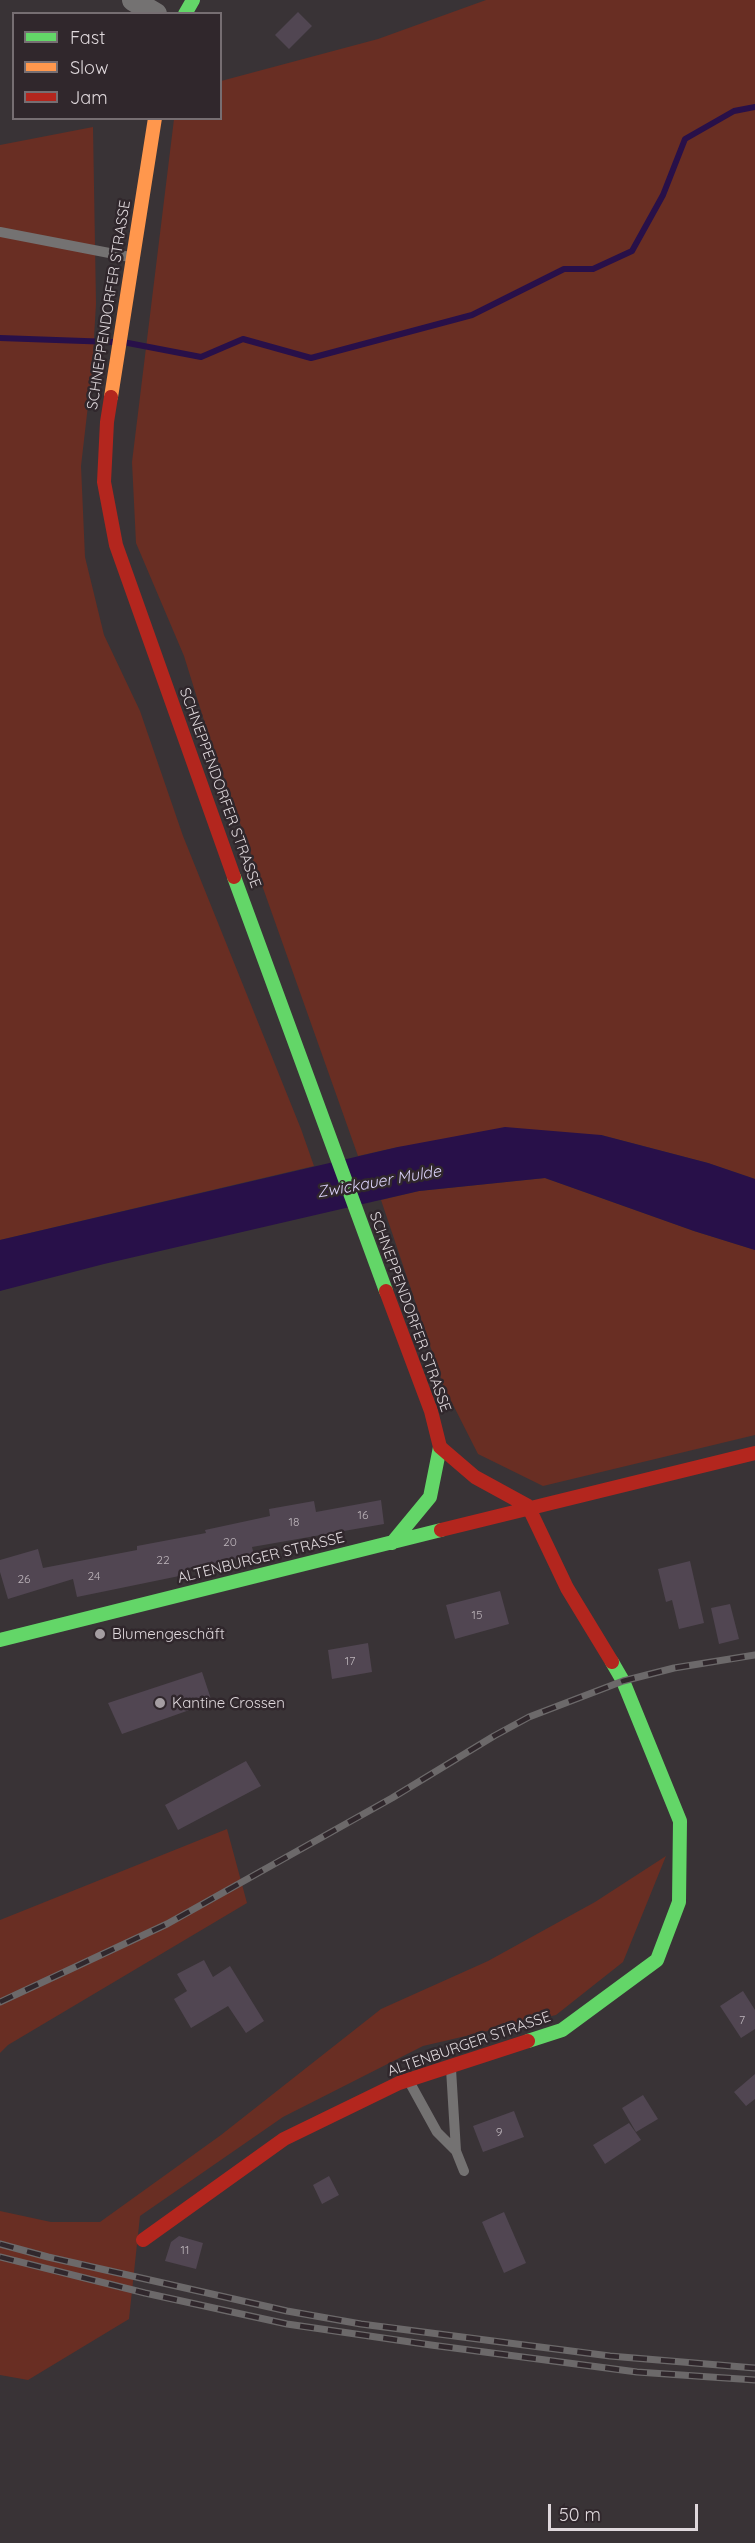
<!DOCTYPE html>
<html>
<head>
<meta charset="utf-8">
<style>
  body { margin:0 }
  #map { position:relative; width:755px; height:2543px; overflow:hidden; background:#393336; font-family:Quicksand,sans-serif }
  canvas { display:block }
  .legend { position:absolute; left:12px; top:12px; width:210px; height:108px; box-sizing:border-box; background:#30272c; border:2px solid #766e72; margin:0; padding:8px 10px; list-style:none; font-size:18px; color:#dfd8dc }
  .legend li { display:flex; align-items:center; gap:12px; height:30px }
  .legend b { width:30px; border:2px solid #766e72 }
  .scale { position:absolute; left:548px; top:2504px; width:150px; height:27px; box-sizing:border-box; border:3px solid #dfd8dc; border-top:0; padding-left:8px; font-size:18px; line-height:21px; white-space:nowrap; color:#dfd8dc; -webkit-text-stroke:4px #30272c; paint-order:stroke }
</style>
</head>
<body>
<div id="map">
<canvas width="755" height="2543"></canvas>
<ul class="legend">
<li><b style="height:8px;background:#63d668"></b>Fast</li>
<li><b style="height:8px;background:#ff974d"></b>Slow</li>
<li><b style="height:8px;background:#b3261e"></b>Jam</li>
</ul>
<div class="scale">50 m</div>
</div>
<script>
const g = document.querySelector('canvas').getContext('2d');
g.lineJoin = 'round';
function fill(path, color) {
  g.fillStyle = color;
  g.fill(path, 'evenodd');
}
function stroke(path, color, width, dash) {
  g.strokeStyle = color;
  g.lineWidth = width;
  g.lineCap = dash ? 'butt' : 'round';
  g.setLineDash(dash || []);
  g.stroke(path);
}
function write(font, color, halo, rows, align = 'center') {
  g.font = font + ' Quicksand,sans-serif';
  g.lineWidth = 5;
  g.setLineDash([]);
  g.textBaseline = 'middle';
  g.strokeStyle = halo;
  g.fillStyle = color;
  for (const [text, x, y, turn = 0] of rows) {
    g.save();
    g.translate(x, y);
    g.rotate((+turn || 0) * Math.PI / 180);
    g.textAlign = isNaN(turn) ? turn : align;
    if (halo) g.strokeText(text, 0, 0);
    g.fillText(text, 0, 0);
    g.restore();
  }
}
const green = new Path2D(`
  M486,0h269v1179l-47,-16 -107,-28 -203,12 -40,9 -151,-426 -23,-74 -48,-113 -4,-81 42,-343 46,-1 1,-37 157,-42z
  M93,127l3,177 -4,67 -11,95 4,91 19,78 36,76 43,125 118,293 13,37 -314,74v-1095z
  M545,1178l149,53 61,19v185l-212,51 -65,-32 -34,-67 -63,-187 38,-9z
  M227,1829l20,74 -239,142 -8,8v-133z
  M666,1856l-43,106 -67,53 -133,31 -140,71 -143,99 -11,103 -101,61 -28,-5v-164l51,11h49l121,-87 160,-126 107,-48 107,-59z`);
const water = new Path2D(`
  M505,1127l96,8 107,28 47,16v71l-61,-19 -149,-53 -126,13 -315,73 -104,27v-51l398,-93z`);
const stream = new Path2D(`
  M0,338l112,4
  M128,343l73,14 42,-18 68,19 161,-43 92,-46h29l39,-18 31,-56 22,-56 49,-28 21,-4`);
const building = new Path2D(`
  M298,12l14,14 -23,23 -14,-14z
  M381,1500l3,24 -132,23 2,8 -66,13 1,6 -112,23 -4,-18 -65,20 -8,-27v-12l38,-11 5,19 94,-18v-4l69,-13 -1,-3 65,-14 -1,-7 45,-8 2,11z
  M690,1561l14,62 -25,6 -7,-29 -6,2 -8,-33z
  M500,1591l9,33 -54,15 -9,-34z
  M730,1604l9,35 -20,5 -8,-36z
  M368,1643l4,29 -40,7 -4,-29z
  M202,1672l10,30 -90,32 -14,-31z
  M246,1761l15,25 -83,44 -13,-25z
  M204,1960l9,17 17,-11 34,55 -18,12 -18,-27 -37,22 -17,-29 13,-8 -10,-17z
  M743,1991l12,19v19l-14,9 -21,-32z
  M755,2074v25l-9,7 -12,-14z
  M643,2095l15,24 -22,13 -14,-24z
  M514,2111l10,26 -41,15 -10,-26z
  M629,2123l12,17 -36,24 -12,-19z
  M329,2176l10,19 -17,9 -9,-19z
  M504,2212l22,51 -22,10 -22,-51z
  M179,2236l24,7 -7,26 -31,-8 6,-19z`);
const lane = new Path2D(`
  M0,232l130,25
  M451,2069l5,82 8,20
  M410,2083l27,49 19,19`);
const street = new Path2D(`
  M133,0l23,14`);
const fast = new Path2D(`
  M185,14l8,-14
  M234,877l152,414
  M392,1543l38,-46 10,-50
  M0,1640l441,-110
  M528,2041l34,-11 95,-70 22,-58 1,-81 -57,-140 -11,-19`);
const slow = new Path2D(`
  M111,397l44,-279`);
const jam = new Path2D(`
  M111,397l-4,25 -3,60 12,63 118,332
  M386,1291l45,120 9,36 35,30 53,29
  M528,1506l39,82 45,74
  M441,1530l314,-77
  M143,2240l141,-101 115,-56 129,-42`);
const rail = new Path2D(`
  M0,2002l167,-78 225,-126 102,-62 35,-19 94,-36 51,-13 81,-13
  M0,2244l48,13 239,54 74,13 249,32 145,12
  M0,2257l145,36 142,31 144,21 206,27 118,8`);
const markers = [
  [100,1634,6,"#a59ea2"],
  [160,1703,6,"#a59ea2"]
];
const numberNames = [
  ["16",363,1515],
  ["18",294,1522],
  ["20",230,1542],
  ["22",163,1560],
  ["24",94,1576],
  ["26",24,1579],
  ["15",477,1615],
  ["17",350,1661],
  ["7",742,2020],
  ["9",499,2132],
  ["11",185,2250]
];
const streetNames = [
  ["SCHNEPPENDORFER STRASSE",109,305,-81],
  ["SCHNEPPENDORFER STRASSE",220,788,70],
  ["SCHNEPPENDORFER STRASSE",410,1312,70],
  ["ALTENBURGER STRASSE",261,1558,-14],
  ["ALTENBURGER STRASSE",469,2044,-19]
];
const poiNames = [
  ["Blumengeschäft",112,1634],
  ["Kantine Crossen",172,1703]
];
const waterNames = [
  ["Zwickauer Mulde",379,1182,-10]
];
fill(green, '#692e23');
fill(water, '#281049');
stroke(stream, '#281049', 6);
fill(building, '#514652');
stroke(lane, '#747272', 10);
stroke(street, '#747272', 22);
stroke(fast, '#63d668', 14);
stroke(slow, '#ff974d', 14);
stroke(jam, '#b3261e', 14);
stroke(rail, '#6c696a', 7);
stroke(rail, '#30272c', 4.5, [14]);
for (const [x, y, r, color] of markers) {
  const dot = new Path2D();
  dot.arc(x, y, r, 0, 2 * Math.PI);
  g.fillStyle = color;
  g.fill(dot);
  stroke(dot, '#30272c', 2);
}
write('12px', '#bcb4ba', null, numberNames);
write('15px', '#dfd8dc', '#30272c', streetNames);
write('15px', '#dfd8dc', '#30272c', poiNames, 'left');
write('italic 16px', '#d9d0f7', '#30272c', waterNames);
</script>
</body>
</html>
